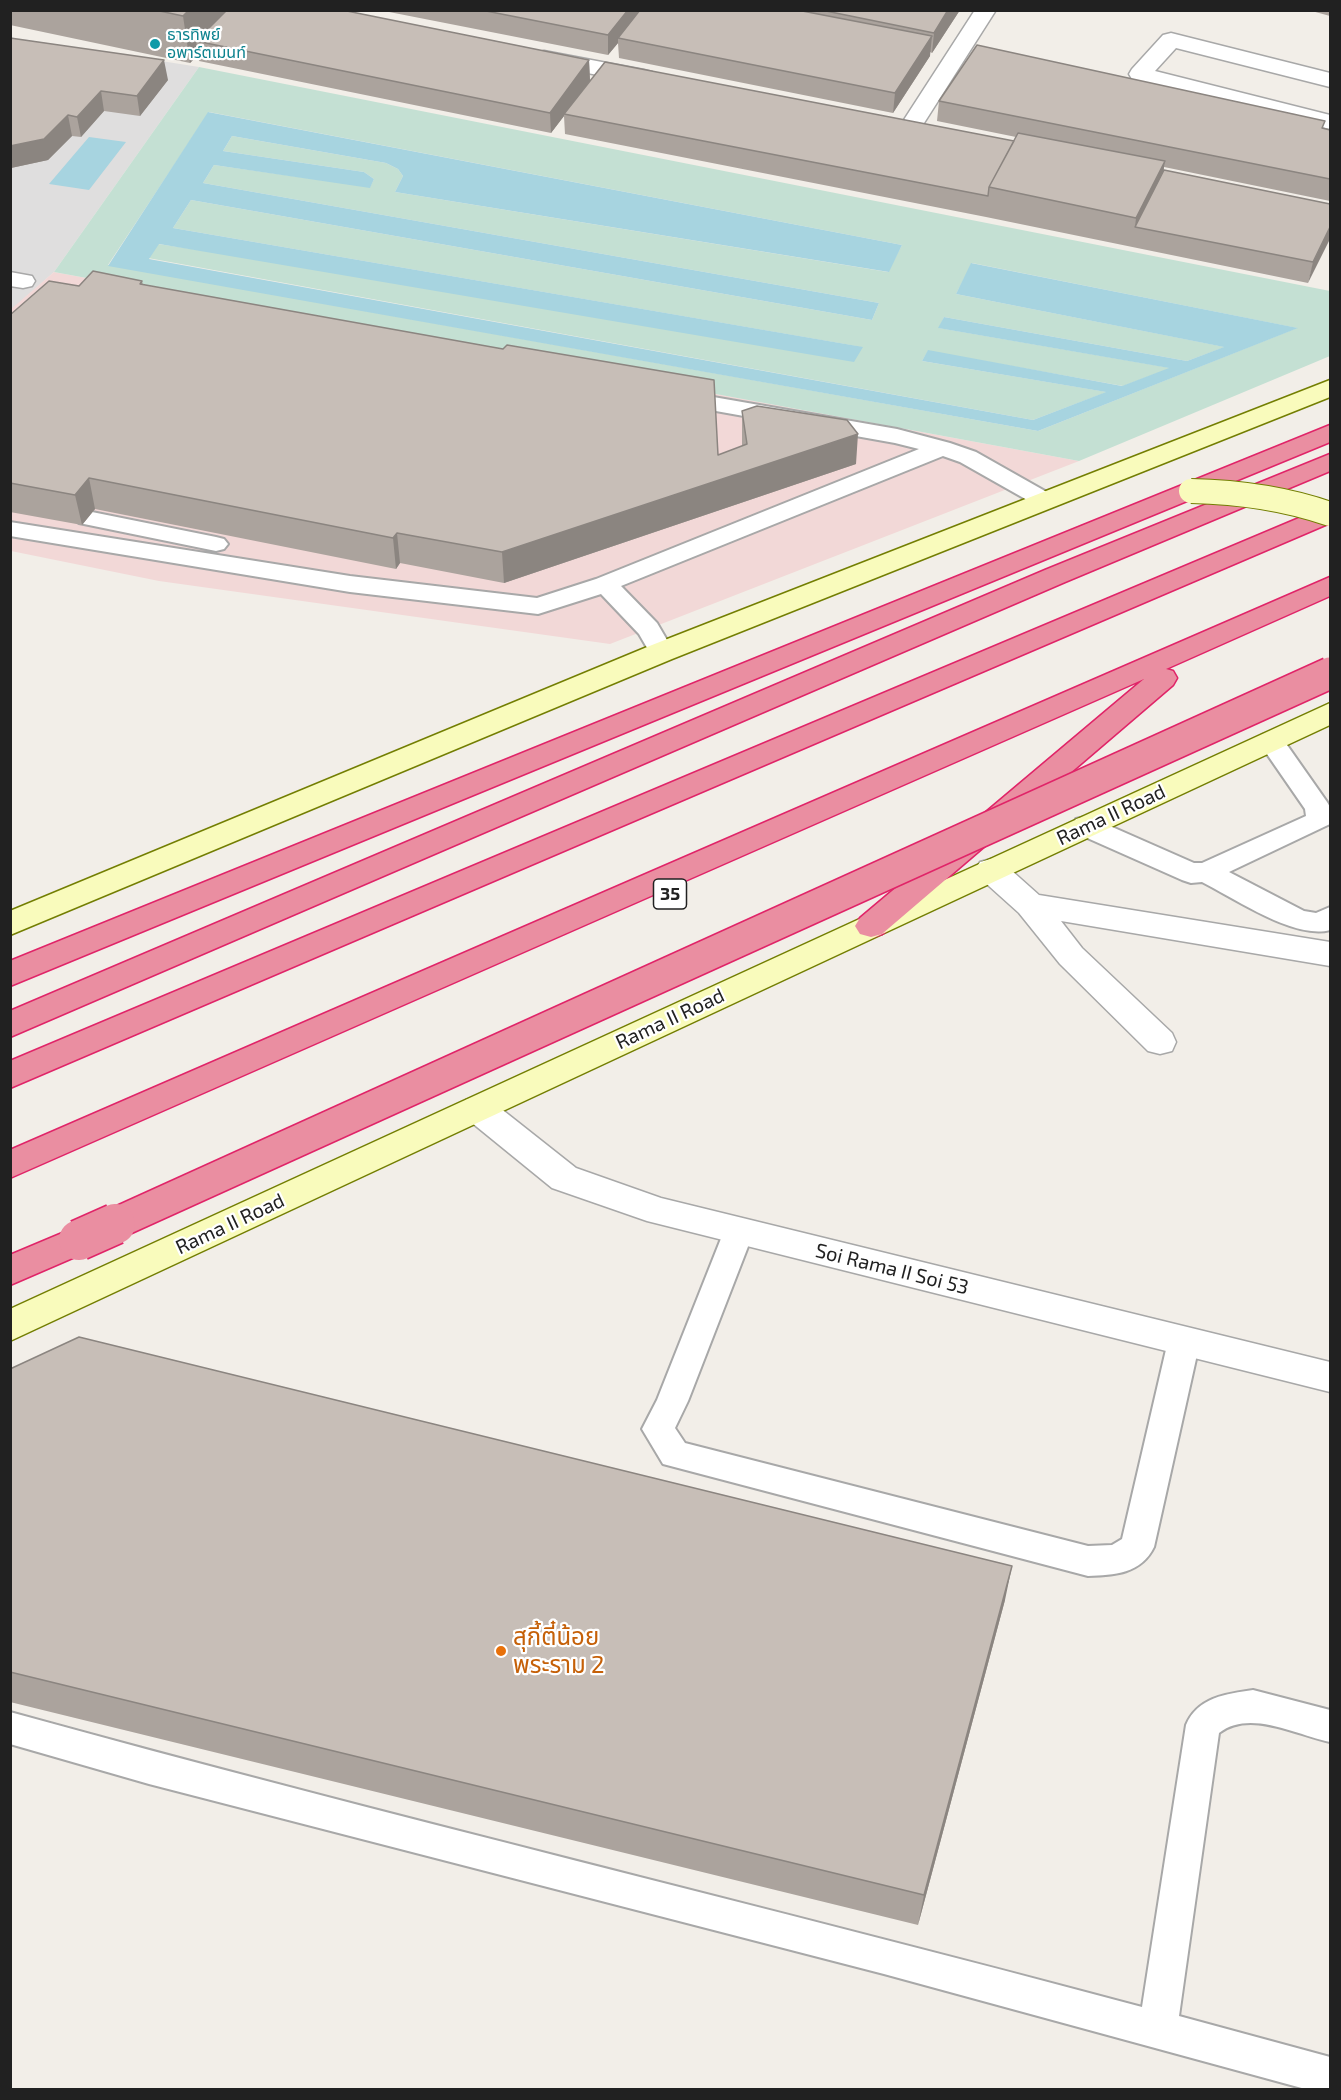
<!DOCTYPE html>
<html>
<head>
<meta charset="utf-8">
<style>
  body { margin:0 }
  #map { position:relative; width:1341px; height:2100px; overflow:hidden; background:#f2eee8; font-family:"Exo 2",sans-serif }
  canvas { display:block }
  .frame { position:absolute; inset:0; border:12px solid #212121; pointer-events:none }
</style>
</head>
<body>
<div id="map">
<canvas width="1341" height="2100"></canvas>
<div class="frame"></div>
</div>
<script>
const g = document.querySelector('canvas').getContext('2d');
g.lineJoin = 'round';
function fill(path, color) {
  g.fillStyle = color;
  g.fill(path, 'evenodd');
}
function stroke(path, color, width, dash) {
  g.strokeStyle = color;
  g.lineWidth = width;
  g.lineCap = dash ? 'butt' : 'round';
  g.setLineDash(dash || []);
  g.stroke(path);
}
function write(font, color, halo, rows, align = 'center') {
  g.font = font + ' "Exo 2","Noto Sans Thai",sans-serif';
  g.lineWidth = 4.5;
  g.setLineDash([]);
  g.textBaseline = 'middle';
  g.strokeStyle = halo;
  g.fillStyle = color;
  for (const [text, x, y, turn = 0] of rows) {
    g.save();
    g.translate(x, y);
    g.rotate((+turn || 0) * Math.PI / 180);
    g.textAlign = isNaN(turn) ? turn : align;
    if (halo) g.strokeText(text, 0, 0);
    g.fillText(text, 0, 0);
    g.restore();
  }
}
const residential = new Path2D(`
  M10,37l189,30 -145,205 -43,38z`);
const commercial = new Path2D(`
  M54,272l1025,189 -469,183 -451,-63 -148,-30 -1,-241z`);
const wetland = new Path2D(`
  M199,67l1131,224v65l-251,105 -1025,-189zM209,112l693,133 -14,27 -493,-80 8,-16 -5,-7 -12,-6 -154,-27 -9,15 141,21 10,7 -4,8 -156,-22 -11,18 676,120 -7,17 -681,-120 -18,28 689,119 -704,-103 -10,14 885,162 74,-28 -185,-31 6,-10 195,35 48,-18 -232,-40 5,-11 243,44 38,-14 -269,-53 16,-31 325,65 -259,103 -930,-166z`);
const water = new Path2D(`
  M208,112l694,133 -13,27 -494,-80 8,-16 -5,-7 -12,-6 -154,-27 -9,15 141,21 10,7 -4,9 -156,-23 -11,18 676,120 -7,17 -681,-120 -18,28 690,119 -9,15 -695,-118 -10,15 884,161 73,-28 -184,-31 6,-11 194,36 47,-18 -231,-40 6,-11 243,44 37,-14 -268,-53 15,-31 327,65 -260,103 -930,-165z
  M89,137l37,5 -37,48 -40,-6z`);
const lane = new Path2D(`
  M679,391l218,38 53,14 26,9 76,43 4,5 -4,5 -8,2 -8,-2 -76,-43 -17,-6 -322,130 36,37 17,29 -3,6 -9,2 -9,-2 -14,-24 -38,-40 -63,20 -188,-22 -340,-56v-14l340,54 187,22 59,-19 323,-130 -24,-6 -224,-40 -3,-5 3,-5z
  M87,511l129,26 8,2 4,5 -4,5 -8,2 -137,-28 -4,-5 4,-5z
  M1271,732l9,3 47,67 3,5v17l-101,48 75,39 12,2 14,-6v23c-35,10 -96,-32 -128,-48l-11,1 -9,-3 -106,-47 -4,-7 4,-7 9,-2 9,2 100,44h8l104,-47 -1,-7 -47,-68 4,-6z
  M739,1219l11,3 4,9 -66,170 -13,27 10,15 403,103 24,-1 10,-6 46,-198 5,-9 11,-4 11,4 5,9 -46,206c-13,27 -40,28 -66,29l-425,-112 -21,-35 15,-29 67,-169 4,-9z
  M1253,1690l77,20v32c-34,-7 -80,-33 -111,-9l-40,283 151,41v33h-21l-425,-116 -735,-190 -139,-40v-32c376,104 756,194 1132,295l44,-282c12,-28 40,-31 67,-35z`);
const street = new Path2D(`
  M975,10h21l-79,124 -8,2 -8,-2 -3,-5z
  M1171,33l159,40v14l-154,-39 -21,23 175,44v14l-198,-50 -3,-5 3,-5 31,-34z
  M544,51l100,19 8,2 3,5 -3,5 -8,2 -108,-21 -3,-5 3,-5z
  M10,272l22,4 3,5 -3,5 -9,2 -13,-2z
  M991,859l11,3 37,33 291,47v24l-269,-45 21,27 90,85 4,9 -4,9 -12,3 -12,-3 -88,-87 -41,-51 -39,-35 -5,-8 5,-8z
  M478,1096l12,4 86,68 85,30 669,164v30l-683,-171 -95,-33 -86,-70 -5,-9 5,-9z`);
const secondary = new Path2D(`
  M1330,380v17l-658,262 -662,276v-24l642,-266z
  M1330,703v22l-1320,616v-32z`);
const highway = new Path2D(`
  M1330,425v17l-1320,544v-25z
  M1330,454v17l-265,111 -1055,455v-26l1035,-441z
  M1330,505v18l-1320,565v-27z
  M1330,577v19l-164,73 7,2 4,7 -4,7 -291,249 -11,3 -11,-3 -5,-8 5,-8 284,-239 -1134,499v-28z
  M79,1226l12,4 6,10 -6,10 -81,35v-30z`);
const secondaryBridge = new Path2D(`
  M1191,491c48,1 93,7 139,23`);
const highwayBridgeFar1 = new Path2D(`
  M112,1225l1218,-552`);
const highwayBridge = new Path2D(`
  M79,1240l36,-16`);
const wall = new Path2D(`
  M10,10h332l247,50 1,21 -8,10 432,50 2,-4 -79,-16 2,-20 385,28 6,1v71l-166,-34v3l166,34 -22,79 -322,-66 -421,-83 -1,-18 -13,17 -352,-72 -1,-6 -8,8 -180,-38z
  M379,10h581l-28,43 -2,-1v4l-37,57 -274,-55 -1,-15 -10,12z
  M1308,10h22v6z
  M10,38l158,42 -28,36 -36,-5 -23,26 -9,-1 -24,24 -37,8z
  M142,281l1,4 575,170 24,-9v-35l114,53 -352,119 -104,-20 -4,6 -301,-60 -13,16 -72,-13v-197l69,-29z
  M10,1369l995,231 -87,325 -908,-223z`);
const shadedWall = new Path2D(`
  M189,10h42l-35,31 2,14 -8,8 -7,-47z
  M628,10h16l-26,28v5l-10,12v-20z
  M948,10h12l-28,43 2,-20z
  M932,36l-2,20 -37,57 2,-20z
  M164,60l4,20 -28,36 -3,-20z
  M589,60l1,21 -25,33h-1v2l-13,17 -1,-20z
  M101,91l3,20 -23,26 -4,-20z
  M68,115l4,21 -24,24 -37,8 -1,-22z
  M1165,161l-5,30 -25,36 1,-9z
  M1330,227v12l-22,44 5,-21z
  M858,434l-2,30 -352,119 -2,-31z
  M89,478l6,31 -13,16 -7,-30z
  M397,533l3,30 -4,6 -3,-31z
  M1012,1566l-7,34 -87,325 6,-30z`);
const building = new Path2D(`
  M155,10h34l-6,6z
  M227,10h115l247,50 -39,53 -354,-72z
  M481,10h147l-20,25z
  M640,10h157l135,26 -37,57 -277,-55z
  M821,10h127l-14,23z
  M10,38l154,22 -27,36 -36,-5 -24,26 -9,-2 -24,24 -34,7z
  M977,45l348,76 -3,7 8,2v49l-391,-78z
  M605,62l409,79 -25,46 -1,9 -424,-82z
  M1018,133l147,28 -29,57 -147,-31z
  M1164,170l166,34v23l-17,35 -178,-35z
  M93,271l49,10 -2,3 363,65 4,-4 207,35 4,75 29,-11 -5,-33 15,-5 90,14 11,14 -356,118 -105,-19 -4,5 -304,-60 -14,17 -65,-12v-168l39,-34 30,5z
  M79,1337l933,229 -88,329 -914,-223v-303z`);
const markers = [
  [155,44,6,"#0f9aa8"],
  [501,1651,6,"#e8710a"]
];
const farCulturenames = [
  ["ธารทิพย์",167,35],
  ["อพาร์ตเมนท์",167,53]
];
const shields = [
  [670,894,33]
];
const shieldNames = [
  ["35",670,894]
];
const streetNames = [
  ["Rama II Road",1111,815,-25],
  ["Rama II Road",670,1019,-25],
  ["Rama II Road",230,1224,-25],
  ["Soi Rama II Soi 53",892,1269,14]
];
const nearFoodnames = [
  ["สุกี้ตี๋น้อย",513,1637],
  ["พระราม 2",513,1665]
];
fill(residential, '#dfdede');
fill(commercial, '#f2d8d7');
fill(wetland, '#c4e0d3');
fill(water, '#a7d4e0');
stroke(lane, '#a8a8a8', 4);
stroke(street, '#a8a8a8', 3);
stroke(secondary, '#737e02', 3);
stroke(highway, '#e02468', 3);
fill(lane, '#fff');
fill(street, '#fff');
fill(secondary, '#f9fbbc');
fill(highway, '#ea8ea1');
stroke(secondaryBridge, '#737e02', 26, []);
stroke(highwayBridgeFar1, '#e02468', 34, []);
stroke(highwayBridge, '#e02468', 43, []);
stroke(secondaryBridge, '#f9fbbc', 24);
stroke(highwayBridgeFar1, '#ea8ea1', 31);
stroke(highwayBridge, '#ea8ea1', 40);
fill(wall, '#aba39d');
fill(shadedWall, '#8b8580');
fill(building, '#c7beb7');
stroke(building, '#8b8580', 1.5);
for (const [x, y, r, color] of markers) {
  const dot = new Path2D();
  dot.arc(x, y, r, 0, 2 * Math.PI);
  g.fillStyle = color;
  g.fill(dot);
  stroke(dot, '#fff', 2);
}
write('16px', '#0d838f', '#fff', farCulturenames, 'left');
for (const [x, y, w] of shields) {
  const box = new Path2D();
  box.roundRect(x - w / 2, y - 15, w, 30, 4.5);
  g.fillStyle = '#fff';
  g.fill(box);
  stroke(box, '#212121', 1.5);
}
write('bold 18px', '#212121', null, shieldNames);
write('20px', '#212121', '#fff', streetNames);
write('24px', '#c56008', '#fff', nearFoodnames, 'left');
</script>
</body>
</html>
